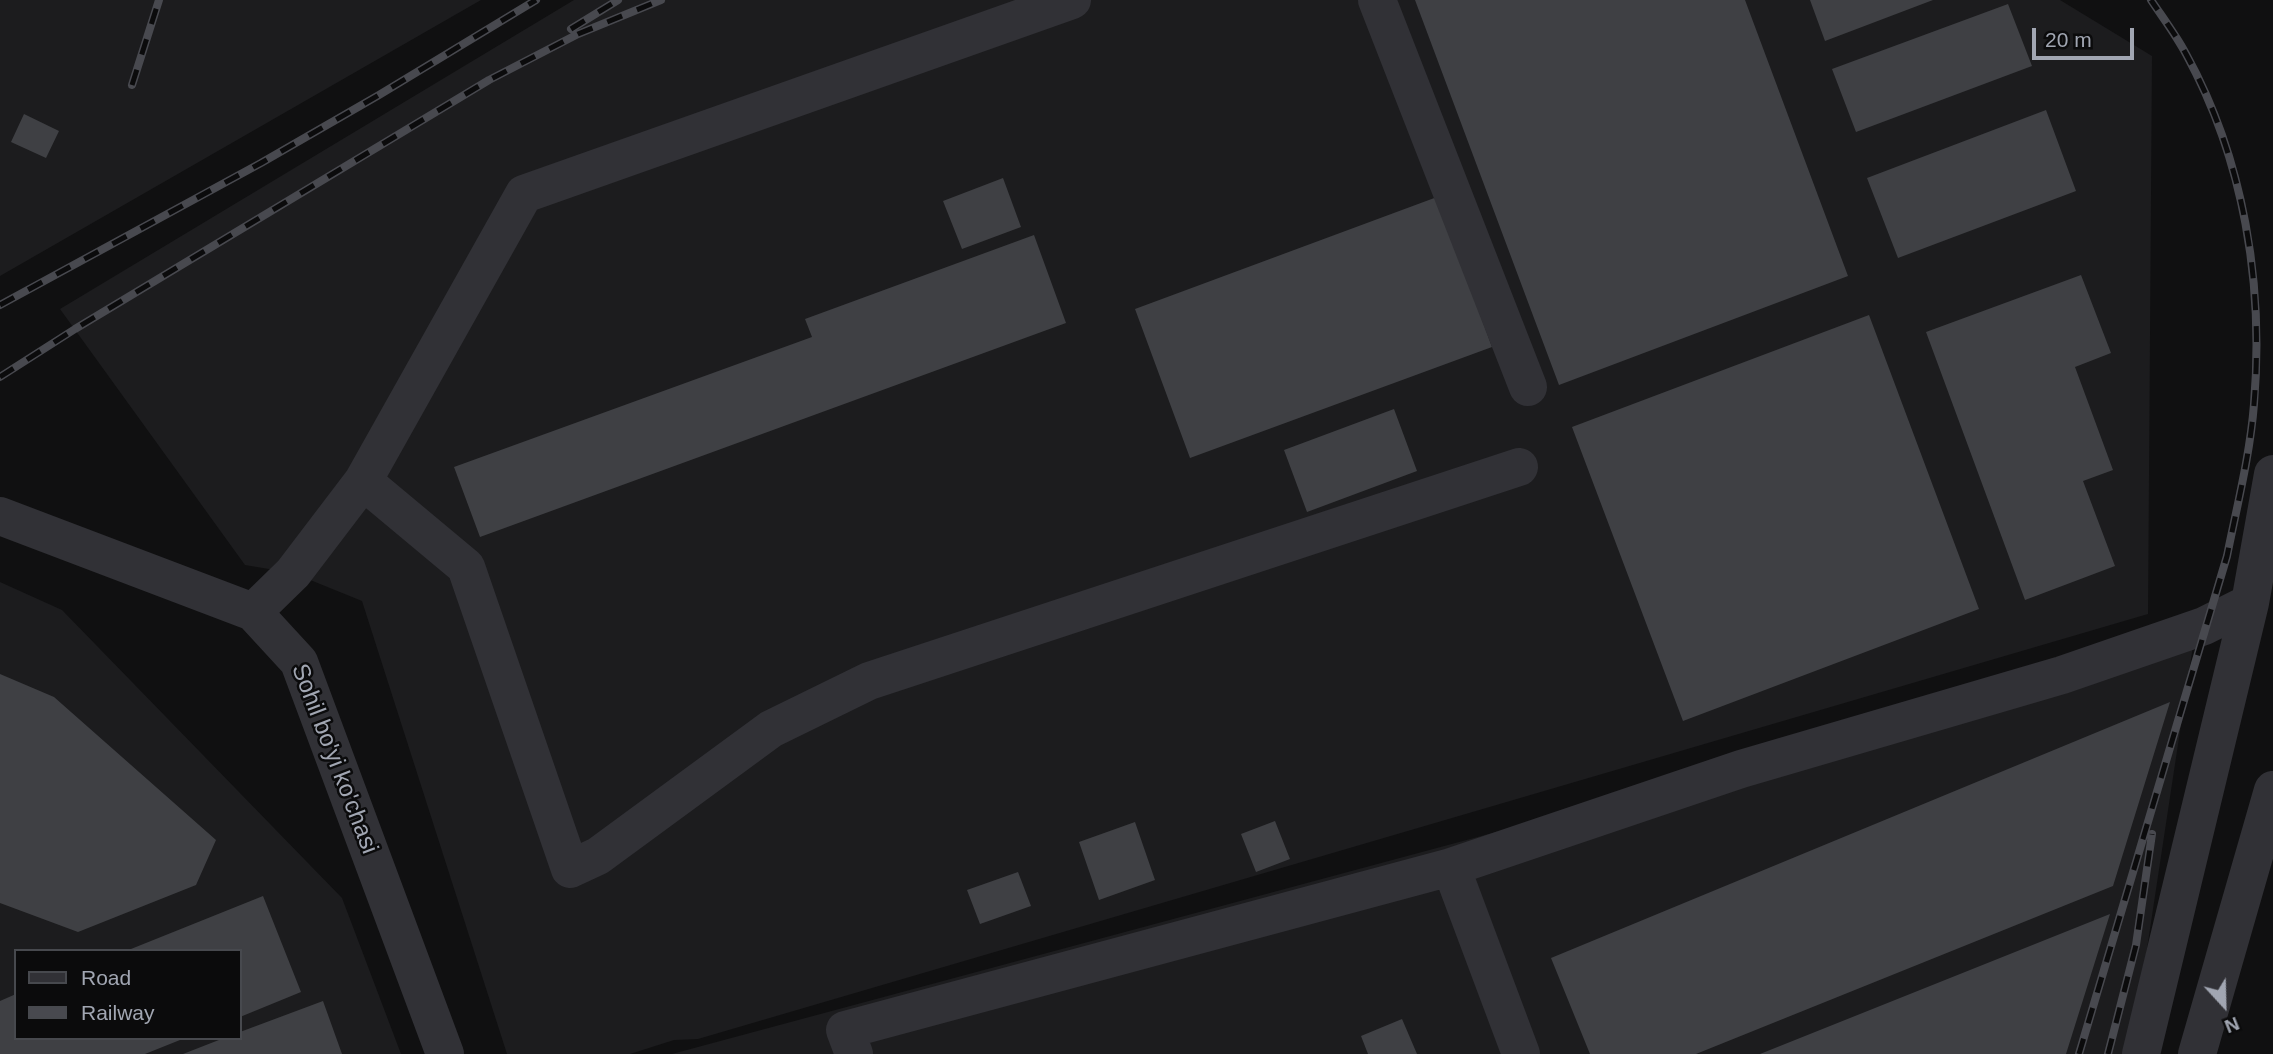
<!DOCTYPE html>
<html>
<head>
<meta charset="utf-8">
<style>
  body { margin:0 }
  #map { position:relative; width:2273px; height:1054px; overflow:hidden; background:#101011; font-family:Helvetica,sans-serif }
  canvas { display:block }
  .legend { position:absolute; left:14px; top:949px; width:228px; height:91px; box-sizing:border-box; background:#0b0b0c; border:2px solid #47494e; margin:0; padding:9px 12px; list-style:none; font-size:21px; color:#a1a6b2 }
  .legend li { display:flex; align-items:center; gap:14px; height:35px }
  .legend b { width:35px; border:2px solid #47494e }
  .north { position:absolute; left:2189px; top:970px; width:70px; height:70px; -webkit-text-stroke:5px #0b0b0c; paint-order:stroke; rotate:158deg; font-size:19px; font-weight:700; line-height:28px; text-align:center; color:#a1a6b2 }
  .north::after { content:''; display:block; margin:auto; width:24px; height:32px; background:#a1a6b2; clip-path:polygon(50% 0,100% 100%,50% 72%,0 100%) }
  .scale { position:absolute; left:2032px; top:28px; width:102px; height:32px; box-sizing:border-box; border:4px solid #a1a6b2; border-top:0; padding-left:9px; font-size:21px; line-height:24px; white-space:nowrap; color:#a1a6b2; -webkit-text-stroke:5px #0b0b0c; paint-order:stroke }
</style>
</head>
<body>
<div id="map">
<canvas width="2273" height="1054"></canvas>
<ul class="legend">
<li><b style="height:9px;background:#313136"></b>Road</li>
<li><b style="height:9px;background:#48494f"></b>Railway</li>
</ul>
<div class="north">N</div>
<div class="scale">20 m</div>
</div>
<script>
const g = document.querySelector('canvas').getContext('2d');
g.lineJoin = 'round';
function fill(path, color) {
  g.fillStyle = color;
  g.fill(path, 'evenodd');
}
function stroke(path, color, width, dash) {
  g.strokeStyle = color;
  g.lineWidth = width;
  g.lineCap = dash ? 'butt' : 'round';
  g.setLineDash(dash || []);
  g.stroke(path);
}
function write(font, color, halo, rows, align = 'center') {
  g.font = font + ' Helvetica,sans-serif';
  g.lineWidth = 5;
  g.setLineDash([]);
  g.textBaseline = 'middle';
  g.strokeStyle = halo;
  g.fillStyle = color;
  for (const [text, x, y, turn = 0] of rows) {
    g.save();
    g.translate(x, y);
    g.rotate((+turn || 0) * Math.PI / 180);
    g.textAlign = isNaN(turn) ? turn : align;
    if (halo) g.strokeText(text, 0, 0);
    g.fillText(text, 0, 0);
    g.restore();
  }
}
const built = new Path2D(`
  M0,0h481l-481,276z
  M574,0h1486l92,56 -4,558 -1450,425 -24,1 -44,14h-123l-145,-453 -69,-28 -48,-8 -185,-256z
  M0,582l62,28 280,288 59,156h-401zM16,951h224v87h-224z
  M2194,639l-63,415h-1459l802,-216z`);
const building = new Path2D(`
  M1415,0h330l103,276 -289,109z
  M1810,0h123l-108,41z
  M2008,4l24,62 -176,66 -24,-63z
  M2046,110l30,81 -178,67 -31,-80z
  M24,114l35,17 -13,27 -35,-16z
  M1003,178l18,49 -59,22 -19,-48z
  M1437,197l55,150 -302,111 -55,-149z
  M1034,235l32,88 -586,214 -26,-70 358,-130 -7,-18z
  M2081,275l30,78 -36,14 38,103 -30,11 32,85 -90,34 -99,-268z
  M1869,315l110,294 -296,112 -111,-294z
  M1394,409l23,62 -110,41 -23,-62z
  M0,674l54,23 162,143 -20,45 -118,47 -78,-29z
  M2170,702l-57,184 -417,168h-106l-39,-96z
  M1275,821l15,38 -34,13 -15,-38z
  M1135,822l20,58 -56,20 -20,-58z
  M1018,872l13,34 -51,18 -13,-34z
  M263,896l38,96 -61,25v-66h-114z
  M2110,914l-44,140h-306z
  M16,994v44h169l-40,16h-145v-53z
  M323,1001l19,53h-159l41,-16h16v-6z
  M1402,1019l15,35h-49l-7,-18z`);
const minor = new Path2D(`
  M1377,0l151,387
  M363,481l103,86 104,302 28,-13 173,-127 98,-48 650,-214
  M0,516l253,96 46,50 146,392
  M2250,603l23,-129
  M253,612l40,-39 70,-92 161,-287 548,-194
  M854,1054l-9,-24 606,-163
  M1521,1054l-70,-187 290,-98 321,-94 142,-49 46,-23 -109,451
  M2197,1054l76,-264`);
const rail = new Path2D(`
  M571,29l47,-29
  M132,85l27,-85
  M0,305l261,-142 118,-68 157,-95
  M0,377l75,-48 414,-249 89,-46 83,-34
  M2079,1054l148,-498c10,-50 23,-101 27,-152 10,-120 -10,-244 -68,-350 -10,-19 -23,-36 -35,-54
  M2108,1054l28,-109 16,-111`);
const streetNames = [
  ["Sohil bo'yi ko'chasi",334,759,69]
];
fill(built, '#1c1c1e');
fill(building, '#3f4044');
stroke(minor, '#313136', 38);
stroke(rail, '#48494f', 8);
stroke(rail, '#0b0b0c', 5, [16]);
write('24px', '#a1a6b2', '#0b0b0c', streetNames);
</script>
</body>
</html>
